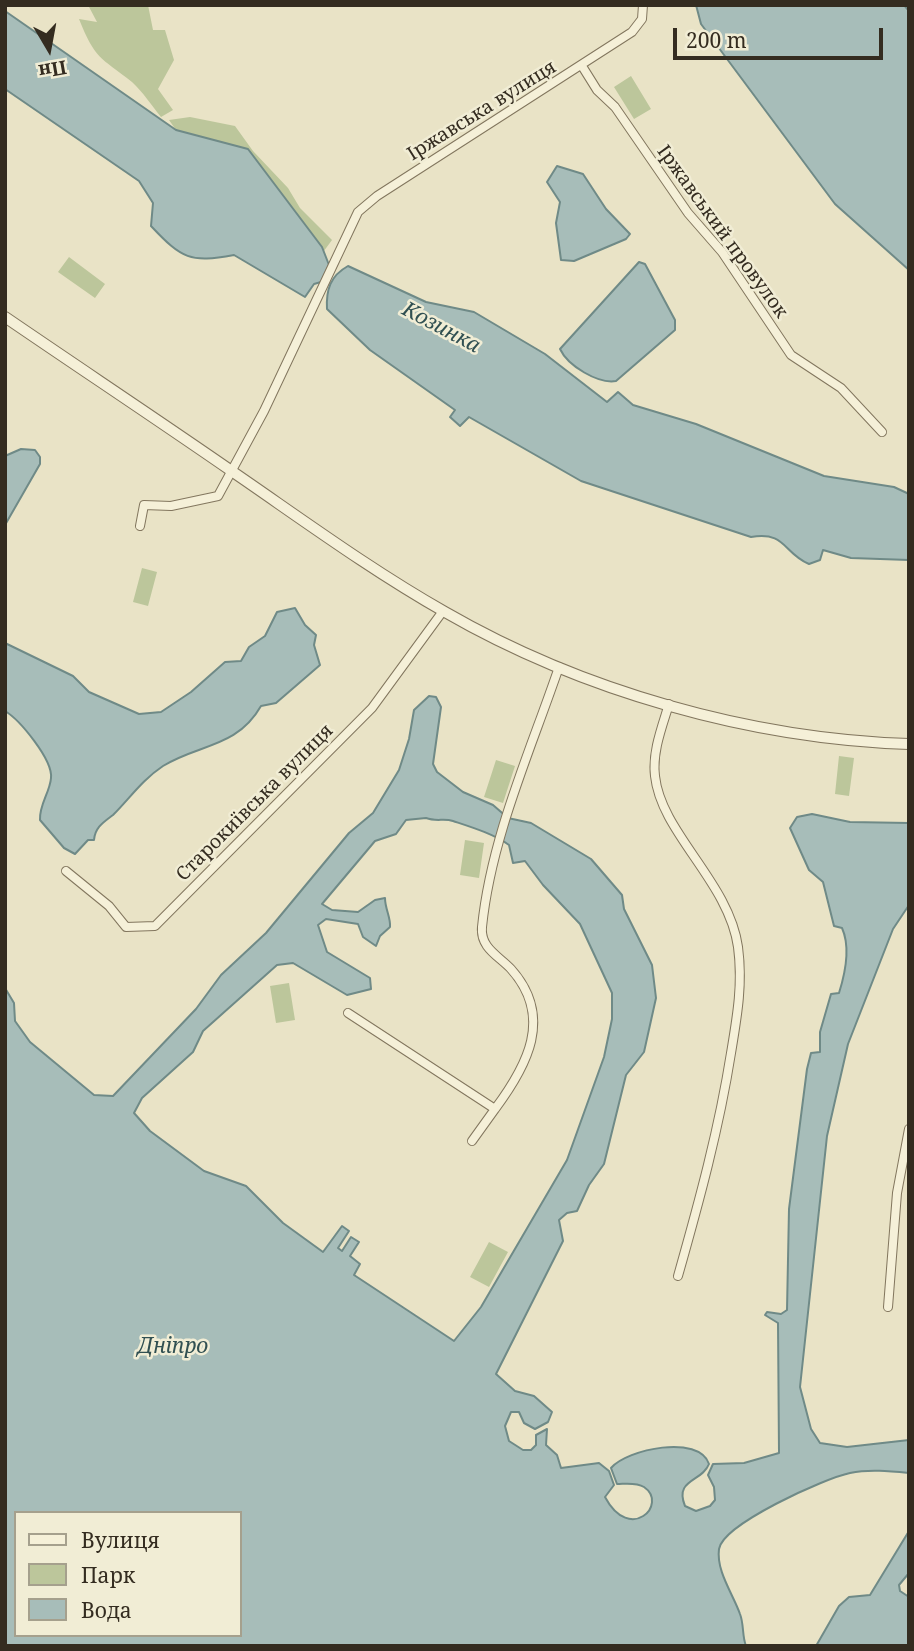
<!DOCTYPE html>
<html>
<head>
<meta charset="utf-8">
<style>
  body { margin:0 }
  #map { position:relative; width:914px; height:1651px; overflow:hidden; background:#e9e3c6; font-family:"Noto Serif",serif }
  canvas { display:block }
  .frame { position:absolute; inset:0; border:7px solid #342c20; pointer-events:none }
  .legend { position:absolute; left:14px; top:1511px; width:228px; height:126px; box-sizing:border-box; background:#f1edd5; border:2px solid #a5a08d; margin:0; padding:9px 12px; list-style:none; font-size:21px; color:#342c20 }
  .legend li { display:flex; align-items:center; gap:14px; height:35px }
  .legend b { width:35px; border:2px solid #a5a08d }
  .north { position:absolute; left:14px; top:14px; width:70px; height:70px; -webkit-text-stroke:5px #f1edd5; paint-order:stroke; rotate:170deg; font-size:19px; font-weight:700; line-height:28px; text-align:center; color:#342c20 }
  .north::after { content:''; display:block; margin:auto; width:24px; height:32px; background:#342c20; clip-path:polygon(50% 0,100% 100%,50% 72%,0 100%) }
  .scale { position:absolute; left:673px; top:28px; width:210px; height:32px; box-sizing:border-box; border:4px solid #342c20; border-top:0; padding-left:9px; font-size:21px; line-height:24px; white-space:nowrap; color:#342c20; -webkit-text-stroke:5px #f1edd5; paint-order:stroke }
</style>
</head>
<body>
<div id="map">
<canvas width="914" height="1651"></canvas>
<div class="frame"></div>
<ul class="legend">
<li><b style="height:9px;background:#f5f0d8"></b>Вулиця</li>
<li><b style="height:19px;background:#bcc69b"></b>Парк</li>
<li><b style="height:19px;background:#a7bdb9"></b>Вода</li>
</ul>
<div class="north">Пн</div>
<div class="scale">200 m</div>
</div>
<script>
const g = document.querySelector('canvas').getContext('2d');
g.lineJoin = 'round';
function fill(path, color) {
  g.fillStyle = color;
  g.fill(path, 'evenodd');
}
function stroke(path, color, width, dash) {
  g.strokeStyle = color;
  g.lineWidth = width;
  g.lineCap = dash ? 'butt' : 'round';
  g.setLineDash(dash || []);
  g.stroke(path);
}
function write(font, color, halo, rows, align = 'center') {
  g.font = font + ' "Noto Serif",serif';
  g.lineWidth = 5;
  g.setLineDash([]);
  g.textBaseline = 'middle';
  g.strokeStyle = halo;
  g.fillStyle = color;
  for (const [text, x, y, turn = 0] of rows) {
    g.save();
    g.translate(x, y);
    g.rotate((+turn || 0) * Math.PI / 180);
    g.textAlign = isNaN(turn) ? turn : align;
    if (halo) g.strokeText(text, 0, 0);
    g.fillText(text, 0, 0);
    g.restore();
  }
}
const green = new Path2D(`
  M88,5h60l5,25h12l9,30 -16,29 15,21 -12,7c-9,-11 -18,-25 -29,-35 -32,-25 -37,-23 -53,-63l18,3z
  M631,76l20,33 -17,10 -20,-32z
  M190,117l45,9 18,25 35,37 12,20 32,32 -11,15 -73,-106 -72,-19 -7,-10z
  M69,257l36,27 -10,14 -37,-26z
  M142,568l15,4 -9,34 -15,-4z
  M839,756l15,2 -5,38 -14,-2z
  M496,760l19,6 -12,37 -19,-6z
  M465,840l19,3 -5,35 -19,-3z
  M289,983l6,37 -19,3 -6,-37z
  M489,1242l19,10 -19,35 -19,-10z`);
const water = new Path2D(`
  M696,5h208l5,6v259l-74,-66 -134,-180z
  M5,11l171,119 72,19 74,98 7,18 -8,17 -7,2 -9,13 -71,-42c-44,8 -52,4 -83,-29l2,-23 -14,-22 -134,-92z
  M557,166l26,8 23,35 24,25 -4,5 -52,22 -13,-1 -5,-37 4,-21 -13,-20z
  M639,262l6,2 30,56v10l-59,51c-18,3 -48,-15 -56,-32z
  M348,266l78,36 48,10 71,42 62,48 11,-10 15,13 63,19 128,52 70,11 15,7v66l-58,-2 -28,-8 -3,10 -11,4c-26,-11 -23,-33 -58,-27l-170,-56 -112,-64 -9,9 -10,-9 5,-7 -85,-60 -43,-41c-1,-19 3,-33 21,-43z
  M21,449l14,1 5,7v7l-35,61v-69z
  M295,608l10,17 11,10 -2,10 6,20 -44,38 -15,3c-24,42 -63,38 -98,60 -21,14 -33,32 -50,49 -9,7 -18,12 -19,25h-6l-13,14 -11,-6 -24,-28c-1,-15 10,-28 11,-42 2,-18 -31,-58 -46,-67v-68l68,33 16,16 50,22 22,-2 30,-20 34,-30 16,-1 8,-14 16,-11 12,-24z
  M429,696l7,1 5,10 -8,57 4,8 26,20 30,13 15,13 23,5 60,36 31,36 2,14 28,56 4,33 -12,54 -18,23 -22,89 -15,21 -12,26 -10,2 -8,7 4,21 -67,133 19,17 19,5 18,16 -4,10 -13,7 -11,-6 -5,-11h-8l-6,14 4,15 14,9h8l5,-5v-10l11,-6 -1,16 11,10 4,13 38,-5 10,8 5,14 -9,12c25,47 64,7 39,-10 -8,-5 -19,-3 -27,-3l-6,-16c16,-19 88,-34 98,-4 -7,18 -35,15 -24,42l11,5 14,-5 5,-6 -1,-13 -6,-12 5,-11 31,-1 35,-10 -1,-130 -13,-8 2,-3 14,2 6,-4 2,-101 18,-140 4,-16 9,-1v-20l11,-38 8,-1c6,-19 12,-45 3,-65l-8,-2 -11,-44 -14,-12 -19,-42 7,-11 15,-3 38,8 59,1v82l-16,24 -45,115 -21,92 -27,251 11,42 9,14 27,4 62,-7v33c-20,-2 -40,-4 -59,0 -25,5 -127,51 -131,76 -3,22 14,45 21,65 4,10 2,22 6,32h-741v-658l9,15 1,18 15,21 64,53 19,1 83,-87 25,-34 45,-42 83,-100 24,-20 26,-43 10,-31 5,-29zM426,818c10,4 18,0 27,3 18,6 41,13 56,24l4,18 12,-2 18,24 37,39 32,69v26l-8,38 -37,103 -86,147 -27,34 -100,-66 6,-11 -10,-8 9,-14 -8,-5 -9,14 -4,-3 11,-17 -7,-5 -19,26 -40,-29 -37,-37 -42,-15 -54,-40 -16,-18 8,-15 51,-46 10,-21 74,-66 16,-2 54,32 24,-6 -1,-11 -43,-26 -9,-27 8,-6 32,5 5,13 13,9 4,-10 10,-9c1,-9 -5,-18 -5,-29l-10,2 -17,12 -26,-2 -10,-6 53,-63 21,-7 10,-14zM16,1513h224v122h-224z
  M909,1531v42l-10,12 1,6 9,6v49h-93l23,-40 10,-9 21,-2z`);
const minor = new Path2D(`
  M582,66l15,24 18,17 73,106 34,39 69,103 50,33 41,44
  M140,526l4,-21 27,1 47,-10 46,-85 94,-199 19,-16 255,-164 10,-13 1,-14
  M669,704c-7,23 -17,48 -14,72 6,57 74,106 83,171 5,37 -1,70 -7,106 -12,76 -32,149 -53,223
  M66,871l43,35 17,21 29,-1 217,-218 71,-97
  M348,1013l147,96c32,-43 59,-92 16,-140 -12,-13 -31,-21 -29,-42 9,-89 48,-175 77,-260
  M472,1141l23,-32
  M888,1307l9,-114 12,-64`);
const tertiary = new Path2D(`
  M5,317c76,52 153,103 228,155 70,48 138,98 212,140 137,79 306,127 464,132`);
const streetNames = [
  ["Іржавська вулиця",482,111,-32],
  ["Іржавський провулок",722,232,54],
  ["Старокиївська вулиця",255,803,-45]
];
const waterNames = [
  ["Козинка",441,328,28],
  ["Дніпро",173,1347]
];
fill(green, '#bcc69b');
fill(water, '#a7bdb9');
stroke(water, '#6f8a87', 2);
stroke(minor, '#82765e', 10);
stroke(tertiary, '#82765e', 12);
stroke(minor, '#f5f0d8', 8);
stroke(tertiary, '#f5f0d8', 10);
write('19px', '#342c20', '#f1edd5', streetNames);
write('italic 21px', '#315052', '#f1edd5', waterNames);
</script>
</body>
</html>
